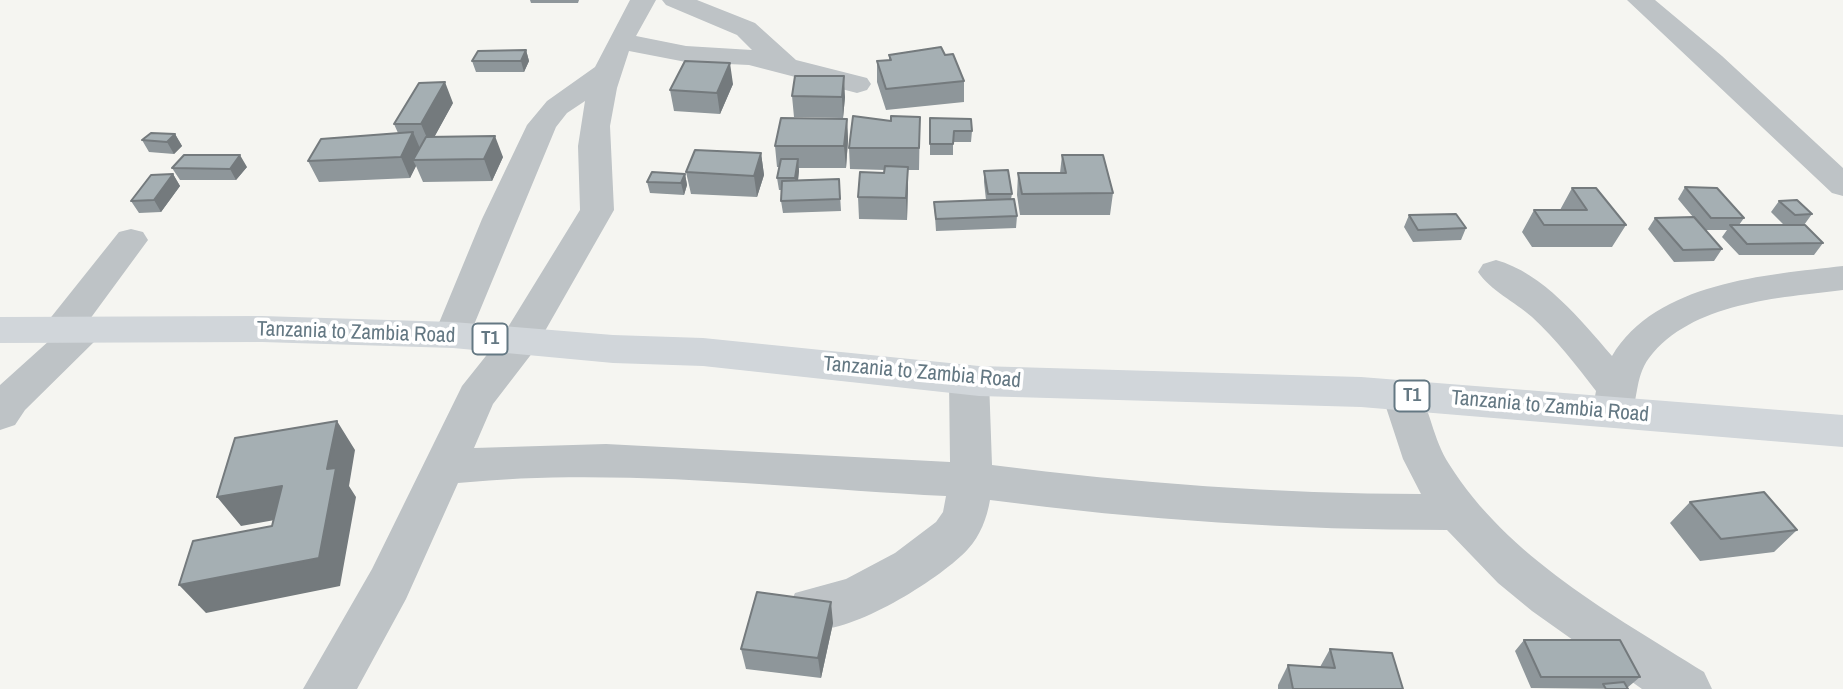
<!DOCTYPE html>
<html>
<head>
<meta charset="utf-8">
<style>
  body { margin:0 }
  canvas { display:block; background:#f5f5f1 }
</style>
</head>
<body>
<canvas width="1843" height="689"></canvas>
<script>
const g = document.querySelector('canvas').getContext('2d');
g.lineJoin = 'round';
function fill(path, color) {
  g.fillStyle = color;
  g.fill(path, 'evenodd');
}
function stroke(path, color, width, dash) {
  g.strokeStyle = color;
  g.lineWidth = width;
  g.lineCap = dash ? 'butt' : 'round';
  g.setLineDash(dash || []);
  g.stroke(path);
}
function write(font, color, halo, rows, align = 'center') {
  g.font = font + ' "Archivo Narrow",sans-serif';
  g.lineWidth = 7;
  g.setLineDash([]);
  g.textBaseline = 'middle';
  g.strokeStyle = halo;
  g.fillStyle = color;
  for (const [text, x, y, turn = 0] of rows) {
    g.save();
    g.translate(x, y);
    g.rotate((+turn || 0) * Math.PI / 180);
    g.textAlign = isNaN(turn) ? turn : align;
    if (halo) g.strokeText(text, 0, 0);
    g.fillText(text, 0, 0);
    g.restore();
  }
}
const street = new Path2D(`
  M630,0h26l-20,36 50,10 66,4 -15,-15 -71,-30 -4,-5h35l58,23 41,37 71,18 4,6 -4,6 -10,3 -108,-28 -63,-3 -57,-11 -12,37 -7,38 4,84 -81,142 -40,52 -19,44 132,-4 344,18 -1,-82 6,-10 14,-5 14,5 6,10 3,85c143,18 285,29 429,29l-18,-35 -21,-64 6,-11 14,-4 14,4c14,25 17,55 33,80 58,93 164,151 255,208l8,17h-70l-110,-78 -34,-28 -51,-53c-153,0 -305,-10 -457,-30 -3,18 -10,36 -22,49 -26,29 -119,87 -158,80 -5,-1 -10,-4 -15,-6l-7,-15 7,-15 51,-14 49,-26 41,-31 7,-10 3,-16c-158,-8 -331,-29 -488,-13l-52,116 -49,90h-54l69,-120 90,-183 43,-54 75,-122 -2,-64 7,-45 -18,12 -11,14 -90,217 -13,4 -13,-4 -6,-9 48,-116 45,-94 20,-24 48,-34z
  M1627,0h28l67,56 121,112v28l-11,-3z
  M131,229l12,3 5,8 -58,79 7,2 6,9 -6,9 -72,71 -10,15 -15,5v-45l50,-45 -8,-10 6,-9 71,-89z
  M1496,260c47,13 85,60 116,96 44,-74 154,-81 231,-90v24c-64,8 -151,12 -194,68 -15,20 -10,44 -21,65l-15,4 -15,-4 -6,-11 4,-21c-20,-26 -40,-52 -64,-74 -17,-15 -42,-27 -54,-45l5,-8z`);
const highway = new Path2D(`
  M262,316l191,6 160,13 90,3 276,28 382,11 482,38v32l-482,-40 -382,-11 -276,-30 -90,-3 -160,-15 -191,-6 -262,1v-26z`);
const wall = new Path2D(`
  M530,0h49l-1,3h-47z
  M526,50l3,11 -5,11h-48l-4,-11z
  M889,55h56l19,26v21l-78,8 -9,-28v-21l12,-1z
  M733,84l-13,30 -46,-3 -4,-21z
  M792,96l53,1 -2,21 -49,-1z
  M453,103l-19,34 69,20 -11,24 -69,1 -7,-16 -6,12 -91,4 -11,-21 90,-28 -4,-9z
  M920,117l-1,53h-11l-1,50 -48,-1 -1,-22 26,-24 1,-3 -35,-1 -1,-21 42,-27z
  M930,118l42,13 -1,11h-18v13h-23z
  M847,119l1,21 -2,28h-47l-1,12 41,-1 2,32 -58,2 -2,-12 1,-11h-3l-2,-12 2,-11h-2l-2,-21z
  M175,134l7,12 -8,8 -25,-2 -7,-12z
  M761,153l3,22 -7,22 -66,-3 -5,-22z
  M1062,155l51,38 -3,22h-90l-3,-20 1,-22h42z
  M247,167l-11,13h-56l-8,-12z
  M984,171l28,23 -1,5 6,17 -1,12 -80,3 -2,-29 52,-2 -2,-18z
  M173,174l7,12 -19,26 -22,1 -8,-12z
  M685,174l2,11 -3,10 -34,-2 -3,-11z
  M1685,187l59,31 -5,7h45l-13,-13 8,-11 33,13 -8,11 19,18 -9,12h-75l-17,-18 5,-7h-22l17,19 -8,12 -40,1 -26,-33 7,-11 38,-1 -15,-18z
  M1572,188l54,37 -14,22h-80l-10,-15 12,-22h26z
  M1409,215l57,13 -5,12 -48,2 -9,-15z
  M1690,502l107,28 -23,22 -74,9 -30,-38z
  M833,623l-12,55 -75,-9 -5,-20z
  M1524,640l116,37 -13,11 1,1 -97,-1 -16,-37z
  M1330,649l73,40h-125v-4l10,-20 32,2z`);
const shadedWall = new Path2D(`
  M526,50l3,11 -5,11 -3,-11z
  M730,63l3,21 -13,30 -3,-21z
  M844,76l1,21 -2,21 -1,-21z
  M445,82l8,21 -23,42 -9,-21z
  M847,119l1,21 -2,28 -2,-22z
  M413,132l9,21 -9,7 3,6 -6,12 -9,-21z
  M175,134l7,12 -8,8 -7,-12z
  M495,136l8,21 -11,24 -8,-22z
  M761,153l3,22 -7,22 -3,-21z
  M240,155l7,12 -11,13 -6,-11z
  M798,159l1,12 -2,19 -2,-12z
  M908,167v21l-1,32 -1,-22z
  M173,174l7,12 -19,26 -7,-12z
  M685,174l2,11 -3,10 -3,-12z
  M337,421l18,29 -6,36 7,11 -16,89 -134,27 -27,-28 140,-27 8,-89z
  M282,486l21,29 -62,11 -24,-29z
  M831,602l2,21 -12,55 -3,-20z`);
const building = new Path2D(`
  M941,47l4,8 8,-1 11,27 -78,8 -9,-28 14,-1 -2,-5z
  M526,50l-5,11h-49l6,-10z
  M685,61l45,2 -13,30 -47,-3z
  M795,76h49l-2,21 -50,-1z
  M445,82l-24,42h-27l25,-41z
  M853,116l38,5v-5l29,1 -1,31h-70z
  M781,118l66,1 -3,27h-69z
  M930,118l41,1 1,12h-18l-1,13h-23z
  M413,132l-12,25 -93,4 13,-22z
  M151,133l24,1 -8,8 -25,-2z
  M495,136l-11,23 -71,1 13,-23z
  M695,150l66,3 -7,23 -68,-4z
  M184,155h56l-10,14 -58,-1z
  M1062,155h41l10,38 -91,1 -4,-21h48z
  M781,159h17l-3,19h-18z
  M885,166l23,1 -2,31 -48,-1 2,-25 24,1z
  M1008,170l4,24h-24l-4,-23z
  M652,172l33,2 -4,9 -34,-1z
  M173,174l-19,26 -23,1 20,-26z
  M839,179l1,20 -59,2 1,-20z
  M1685,187l32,1 27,30h-33z
  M1572,188h24l30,37h-82l-10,-15h53z
  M1014,199l3,17 -81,3 -2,-17z
  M1797,200l15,14 -17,1 -16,-14z
  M1456,214l10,14 -48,2 -9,-15z
  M1694,217l28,32 -39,1 -28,-32z
  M1730,225h75l18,18 -76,1z
  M337,421l-10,48 9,-1 -17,90 -140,27 14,-44 79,-15 10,-40 -65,11 18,-59z
  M1764,492l33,38 -76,9 -31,-37z
  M757,592l74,10 -13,56 -77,-9z
  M1524,640h96l20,37h-99z
  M1330,649l62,4 11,36h-110l-5,-24 47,3z
  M1624,682l4,7h-22l-3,-5z`);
const shields = [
  [490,339,35],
  [1412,396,35]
];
const shieldNames = [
  ["T1",490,339],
  ["T1",1412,396]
];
const streetNames = [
  ["Tanzania to Zambia Road",356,333,2],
  ["Tanzania to Zambia Road",922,373,5],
  ["Tanzania to Zambia Road",1550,407,5]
];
fill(street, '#bec3c6');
fill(highway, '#d1d6da');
fill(wall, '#8e969a');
fill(shadedWall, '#747a7d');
fill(building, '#a5afb3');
stroke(building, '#747a7d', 2);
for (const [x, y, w] of shields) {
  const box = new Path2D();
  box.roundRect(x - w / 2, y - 15.5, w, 31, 5);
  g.fillStyle = '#fff';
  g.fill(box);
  stroke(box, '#647883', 2);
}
write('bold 19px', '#647883', null, shieldNames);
write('21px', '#647883', '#fff', streetNames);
</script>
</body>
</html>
